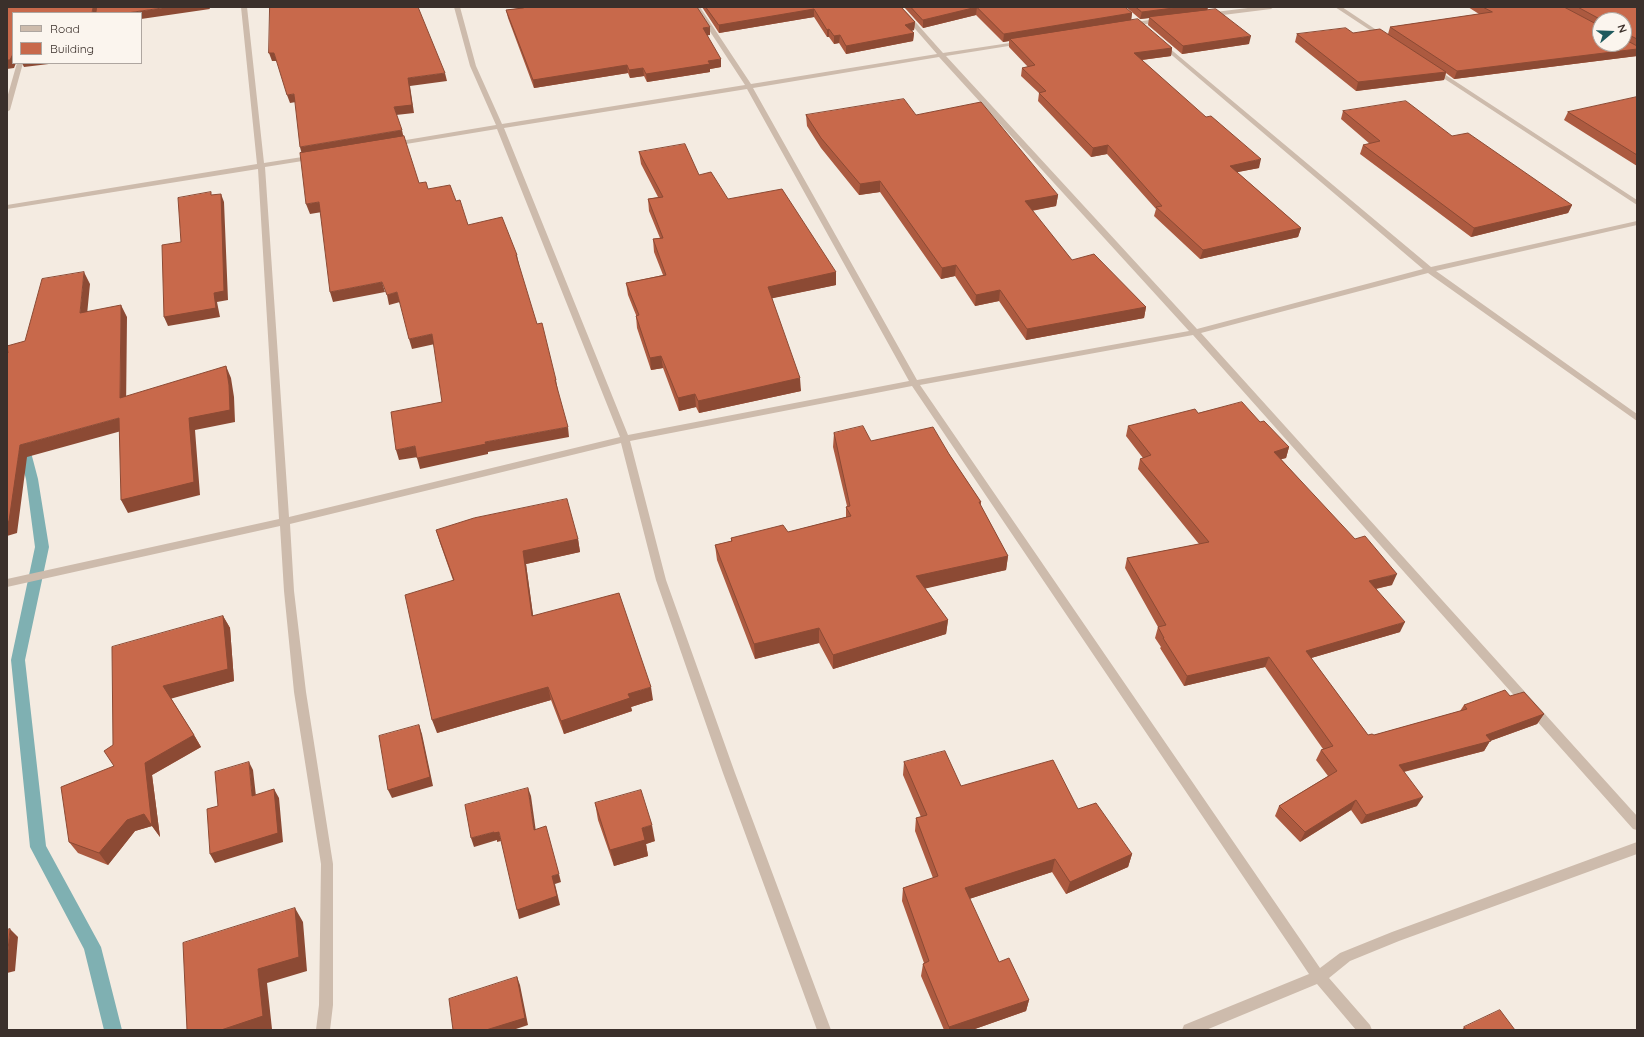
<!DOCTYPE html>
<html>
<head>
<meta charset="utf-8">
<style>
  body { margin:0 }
  #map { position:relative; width:1644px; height:1037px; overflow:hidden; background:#f4ebe1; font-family:Quicksand,sans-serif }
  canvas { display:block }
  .frame { position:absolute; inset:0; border:8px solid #3b302b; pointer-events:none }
  .legend { position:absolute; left:12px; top:12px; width:130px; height:52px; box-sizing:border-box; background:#fbf5ee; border:1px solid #aea6a0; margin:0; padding:5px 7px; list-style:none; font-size:12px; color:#3b302b }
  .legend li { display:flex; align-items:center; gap:8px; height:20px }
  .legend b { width:20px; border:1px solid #aea6a0 }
  .north { position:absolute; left:1592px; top:12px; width:40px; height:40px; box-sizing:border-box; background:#fbf5ee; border:1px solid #aea6a0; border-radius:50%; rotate:71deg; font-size:11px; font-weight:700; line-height:16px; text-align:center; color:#3b302b }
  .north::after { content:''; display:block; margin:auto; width:14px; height:18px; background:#1f5a5e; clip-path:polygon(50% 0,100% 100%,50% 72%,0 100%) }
</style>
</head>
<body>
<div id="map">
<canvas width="1644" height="1037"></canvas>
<div class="frame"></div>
<ul class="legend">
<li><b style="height:5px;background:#cdbbac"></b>Road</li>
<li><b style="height:11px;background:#c8694b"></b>Building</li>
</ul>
<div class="north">N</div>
</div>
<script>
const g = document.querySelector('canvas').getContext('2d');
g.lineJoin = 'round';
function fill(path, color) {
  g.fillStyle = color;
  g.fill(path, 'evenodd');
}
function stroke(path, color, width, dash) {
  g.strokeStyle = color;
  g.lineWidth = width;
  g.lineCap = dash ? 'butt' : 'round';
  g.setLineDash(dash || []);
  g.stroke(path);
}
const stream = new Path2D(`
  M22,437l4,1 2,3 10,38 11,68 -24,113 21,186 55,101 21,83h-18l-20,-81 -54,-102 -19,-187 24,-113 -9,-68 -10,-38 2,-3z`);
const street = new Path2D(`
  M241,7h6l17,156 51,-8 4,2 -4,2 -50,8 24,350 331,-80 -123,-308 -103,17 -4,-2 4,-2 102,-17 -26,-59 -16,-59h6l16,59 26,58 243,-39 -51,-78h6l51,77 186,-30 -41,-47h6l41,46 80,-12v2l-2,1 -75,12 251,273 226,-60 -263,-224 -1,-1 3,-2 269,225 206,-46v4l-201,46 201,143v7l-209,-148 -227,60 436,483v14l-4,-1 -440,-494 -273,50 400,583 20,-15 52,-21 245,-90v12l-238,87 -49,20 -21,17 41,47 2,5h-16l-39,-46 -111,46h-24l2,-5 125,-51 -397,-588 -282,55 36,139 69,193 96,257h-14l-94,-257 -67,-193 -35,-137 -331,81 4,67 12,101 27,172v141l-3,25h-14l3,-25 2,-141 -27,-172 -10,-101 -4,-65 -273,61v-8l272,-60 -21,-350 -251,40v-4l250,-41zM939,57l250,274 -272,49 -164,-292zM747,89l162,292 -281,54 -124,-307z
  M1256,7h18l-3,2 -64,8 -3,-2 3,-2z
  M1335,7h7l45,30 -5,1z
  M1162,18l2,1v2l-34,6 -3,-2 3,-2z
  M17,63h6l-13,47 -3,2v-14z
  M1431,68h4l202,132v5l-206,-135z`);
const wall = new Path2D(`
  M520,7h177l13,28h-3l14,32 -11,2v3l-63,10 -3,-6 -14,2 -2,-5 -94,15 -26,-70 -2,-8 15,-2z
  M702,7h199l14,15 -1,8 -3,1 3,2 -1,8 -67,13 -7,-11 -5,1 -5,-7h-2l-13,-20 -95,16z
  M904,7h221l7,6 -1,7 41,28 -1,8 -29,4 117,108 -22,4 64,56 -3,9 -98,22 -46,-43 2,-7 -49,-55 -16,3 -53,-56 1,-8 -18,-17 1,-8 6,-1 -19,-20v-6l-6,1 -27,-27 -53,13z
  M1126,7h82l-1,3 42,34 -67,10 -34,-29 1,-7 -9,1z
  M1468,7h169v49l-183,23 -8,-6 -2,7 -88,11 -61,-49 2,-8h91l2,-7 89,-13zM1600,20h24l-24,24z
  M1637,97v69l-73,-46 4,-8z
  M1343,111l109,25 120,69 -4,8 -97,24 -111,-83 3,-9 7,-1 -29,-25z
  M806,115h110l142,80 -2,11 -24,5 40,49 74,47 -2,11 -118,22 -27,-39 -24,5 -20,-30 -14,3 -61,-87 -21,3 -38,-47 -14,-22z
  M639,152l60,23 29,24 108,73v13l-64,13 29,93 -102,22 -3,-6 -17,4 -16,-43 -12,2 -14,-42 -1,-12v-1l-8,-20 -2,-12 37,-8 -9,-23 -1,-13 7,-1 -11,-27 -1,-12 10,-2 -17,-33z
  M1198,413l62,9 29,25 -3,11 -5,1 111,126 -16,4 24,43 -89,26 57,77h6l86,-24 4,-6 46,-9 34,18 -7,10 -47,17 -6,10 -80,21 13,34 -56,18 -10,-14 -51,32 -25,-26 4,-10 49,-30 -12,-16 5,-10 2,-1 -58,-82 -81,19 -24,-38 1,-1 -6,-9 3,-11 -33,-59 2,-10 72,-14 -61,-75 2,-10 3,-1 -17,-22 2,-10z
  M834,433l37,8 78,13 32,48v4l27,50 -2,14 -81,18 23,32 -2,14 -113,35 -14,-26 -64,16 -38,-99 -2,-15 16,-4v-3l57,-6 58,-15v-10l1,-1 -14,-59z
  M436,530l142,9 2,13 -54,12 7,52 120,84 -22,7 1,4 -68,23 -13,-34 -114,33 16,-153 -13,-37z
  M223,616l7,12 4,53 -63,17 23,37 7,12 -49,28 8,62 -8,-11 -17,5 -27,34 -30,-12 -9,-11 45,-76 -1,-21z
  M904,762l57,24 117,23 54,45 -4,13 -62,27 -14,-22 -83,27 30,63 30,38 -3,11 -54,19h-28l-23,-54 2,-12 1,-1 -22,-62 1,-13 30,-10 -18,-47 1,-13 5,-1 -18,-42z
  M595,803l60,38 -9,3 2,12 -34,10 -16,-46z
  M1464,1027l51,3h-53z`);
const shadedWall = new Path2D(`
  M93,7h5l-1,6h-5z
  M169,7h40l1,2 -69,10v-6h-14z
  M977,7l-1,8 -53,13v-8z
  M1181,7h27l-1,4 -58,6v1l-9,1 2,-7z
  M814,9v8l-95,16v-8z
  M1132,13l-1,8 -121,18 -1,2 -6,1 1,-8z
  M915,22l-1,8 -9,3v-8z
  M710,27v8l-7,1v-8z
  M829,29v8h-2v-7z
  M914,33l-1,8 -67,13v-8z
  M1624,34h3l-3,7z
  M840,35l-1,8 -5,1v-8z
  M1251,36l-2,8 -67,10 1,-8z
  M1172,48l-1,8 -38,5 1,-8z
  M1637,49v7l-183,23 3,-8z
  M269,53h5l3,8h-5z
  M13,54v9h3l-2,5 -7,1v-9z
  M721,59v8l-11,2v3l-63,10 -1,-8 62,-13z
  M22,63h35l-33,4z
  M627,65l1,8 -94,15 -1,-8z
  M643,68l1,8 -14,2 -1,-8z
  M1446,72l-2,8 -88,11 2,-9z
  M445,73l2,8 -37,5 4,27 -18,2 -2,-8 14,-29z
  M294,94l2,8 -6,1 -3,-8z
  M402,130l2,9 -102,16 -2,-8z
  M1108,145l-1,9 -16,3 2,-9z
  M1261,159l-2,9 -31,6 2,-8z
  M880,181v11l-21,3 1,-11z
  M221,194l3,8 4,98 -11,2 3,15 -52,9 -4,-9 50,-24z
  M1058,195l-2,11 -33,6 2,-11z
  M319,202l3,10 -12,2 -4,-10z
  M1572,205l-4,8 -97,24 3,-9z
  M1301,228l-3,9 -98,22 3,-9z
  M516,255h1l2,10h-1z
  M956,265l-1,11 -14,3 1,-11z
  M84,272l6,12 -4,41 -6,-12z
  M836,272v13l-67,14 -1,-12z
  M382,282l3,10 -52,10 -3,-10z
  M1000,290l-1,11 -24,5 1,-11z
  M397,292l3,10 -11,3 -2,-10z
  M121,305l6,12 -1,93 -6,-12z
  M1146,307l-2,11 -118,22 1,-11z
  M432,334l3,10 -23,5 -3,-10z
  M661,356l2,12 -12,2 -1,-12z
  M226,366l5,12 3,19 1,25 -40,8 5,65 -72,18 -7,-13 68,-82z
  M800,378l1,13 -102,22 -1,-12z
  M555,380h1l2,11h-1z
  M695,394l1,13 -17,4 -1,-13z
  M119,418l6,12 -98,27 -10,76 -10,3v-14l13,-77z
  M568,427l1,10 -81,15v2l-68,15 -3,-11 68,-16z
  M415,446l3,11 -19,3 -3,-10z
  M1289,447l-3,11 -16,4 4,-10z
  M578,539l2,13 -54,12 9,65 -3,-13 -9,-65z
  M1008,556l-2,14 -91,21 1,-15z
  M1397,574l-5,11 -27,6 4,-10z
  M223,616l7,12 4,53 -64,18 -7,-13z
  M948,620l-2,14 -113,35v-14z
  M1405,622l-5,10 -99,29 5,-10z
  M819,628v15l-64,16 -1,-15z
  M1269,657l-4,10 -81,19 3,-10z
  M548,687l3,13 -114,33 -5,-13z
  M651,687l2,13 -22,7 1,4 -68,23 -3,-13 67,-27z
  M1544,714l-7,10 -47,17 -6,10 -90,23 5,-9 87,-30z
  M419,725l3,9 11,52 -41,12 -4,-8z
  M194,735l7,12 -49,28 8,62 -8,-11 -17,5 -27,34 -9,-12 46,-90z
  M249,762l4,8 4,35 -5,-9z
  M528,788l3,8 6,43 -3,-9z
  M274,789l5,9 4,44 -68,21 -5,-9z
  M1423,797l-6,9 -56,18 5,-9z
  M1356,800l-5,10 -51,32 5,-10z
  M652,825l3,16 -9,3 2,12 -34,10 -4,-16 32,-22z
  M494,832h5l2,9 -4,1v-2l-23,7 -3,-9z
  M1132,854l-4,13 -62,27 4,-12z
  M1055,859l-3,13 -89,29 2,-13z
  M559,874l2,8 -6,2 5,21 -41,14 -2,-9 35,-34z
  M295,908l8,14 4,49 -40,12 5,46 -2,1h-49z
  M10,929l8,8 -3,34 -8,2v-12z
  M517,977l3,8 8,40 -15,5h-27z
  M1029,1000l-3,11 -54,19h-23v-3z`);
const building = new Path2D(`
  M7,7h86l-1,6h-79v41l-3,6h-3z
  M97,7h72l-42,6h-31z
  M270,7h148l27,66 -37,5 4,27 -18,2 8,23 -102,17 -6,-53 -7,1 -13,-42h-5z
  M522,7h175l13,20 -7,1 18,31 -13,2 2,3 -64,10 -3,-6 -14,2 -2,-5 -94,15 -27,-70 17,-2z
  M706,7h195l14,15 -10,3 9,8 -68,13 -6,-11 -6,1 -5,-7 -2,1 -13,-21 -95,16z
  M911,7h66l-54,13z
  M977,7h148l7,6 -128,21z
  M1136,7h45l-39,5z
  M1483,7h81l36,19v18h24v-5l13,7v3l-180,22 -67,-44 102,-15z
  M1578,7h59v32l-10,-5h-3v-14h-22z
  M1216,9l35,27 -68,10 -34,-29z
  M1138,19l34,29 -38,5 72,64 5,-1 50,43 -31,7 71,62 -98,22 -47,-43 6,-1 -54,-61 -15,3 -54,-55 7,-2 -24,-23 13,-3 -25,-26z
  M1346,28l7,5 27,-4 66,43 -88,10 -61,-48z
  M1637,97v58l-69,-43z
  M904,99l12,16 65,-13 77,93 -33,6 47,59 22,-6 52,53 -119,22 -27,-39 -24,5 -20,-30 -14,3 -62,-87 -20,3 -39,-46 -15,-23z
  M1406,101l46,35 16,-3 104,72 -98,23 -111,-83 17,-4 -37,-30z
  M404,136l15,47 7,-1 2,7 22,-4 6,16 4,-1 8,25 34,-8 15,38h-1l21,69 5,-1 14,57h-1l13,47 -83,15 1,2 -69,14 -2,-12 -19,4 -5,-38 51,-10 -10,-68 -23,5 -12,-47 -10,3 -5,-13 -52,10 -11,-90 -13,2 -6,-51z
  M685,144l14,31 12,-3 17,27 54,-10 54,83 -68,15 32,91 -102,23 -3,-7 -17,4 -17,-42 -11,2 -14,-42 3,-1 -13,-32 40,-8 -13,-36 10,-1 -15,-39 15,-2 -24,-45z
  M211,192v3l10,-1 3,97 -10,2 2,15 -52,9 -2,-72 19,-3 -3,-44z
  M84,272l-4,41 41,-8 -1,93 106,-32 3,19 1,25 -41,8 5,64 -73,18 -2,-82 -99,27 -11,76 -2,1v-169h1l-1,-7 18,-5 17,-62z
  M1242,402l18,20 4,-1 25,26 -15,5 81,87 10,-3 32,38 -28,7 36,41 -99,29 62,84 4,-1 2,1 93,-26 -3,-4 41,-15 5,6 14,-4 20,22 -58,21 5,6 -92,24 24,32 -57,18 -10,-15 -51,32 -26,-26 58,-35 -16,-21 12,-4 -64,-89 -82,19 -24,-38h1l-6,-11 8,-2 -39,-67 82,-16 -69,-83 11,-4 -23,-29 67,-17 3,4z
  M863,426l8,15 62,-14 16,27 32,48h-2l29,54 -92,20 32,44 -115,35 -14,-27 -65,16 -39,-99 17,-4 -1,-3 52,-13 5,7 63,-16 -5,-9 4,-1 -16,-73z
  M567,499l11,40 -55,12 9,65 87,-23 32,94 -23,7 2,4 -69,23 -13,-34 -116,33 -27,-125 49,-15 -18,-50 38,-12z
  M223,616l5,53 -65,17 31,49 -49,28 7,63 -8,-12 -17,6 -28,33 -30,-11 -8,-55 53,-21 -10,-15 9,-6 -1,-98z
  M419,725l11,52 -42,13 -9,-54z
  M945,751l16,35 92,-26 25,49 18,-6 36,51 -62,28 -15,-23 -90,29 34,74 10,-4 20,42 -80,27 -26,-63 6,-3 -26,-73 35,-12 -22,-58 11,-3 -23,-53z
  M249,762l3,34 22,-7 4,44 -68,21 -3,-45 11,-3 -3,-34z
  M528,788l6,42 12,-4 13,48 -7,2 5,20 -40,14 -18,-78 -5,1v-1l-23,6 -6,-33z
  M641,790l11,35 -10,3 3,12 -35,10 -15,-47z
  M295,908l4,49 -41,12 5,47 -42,14h-34l-4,-87z
  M10,929l-3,32v-31z
  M517,977l8,41 -39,12h-33l-4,-31z
  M1500,1010l15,20h-49l-2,-3z`);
fill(stream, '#7fb0b2');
fill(street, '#cdbbac');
fill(wall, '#ac5a40');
fill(shadedWall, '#8c4a34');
fill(building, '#c8694b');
stroke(building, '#8c4a34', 1);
</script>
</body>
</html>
